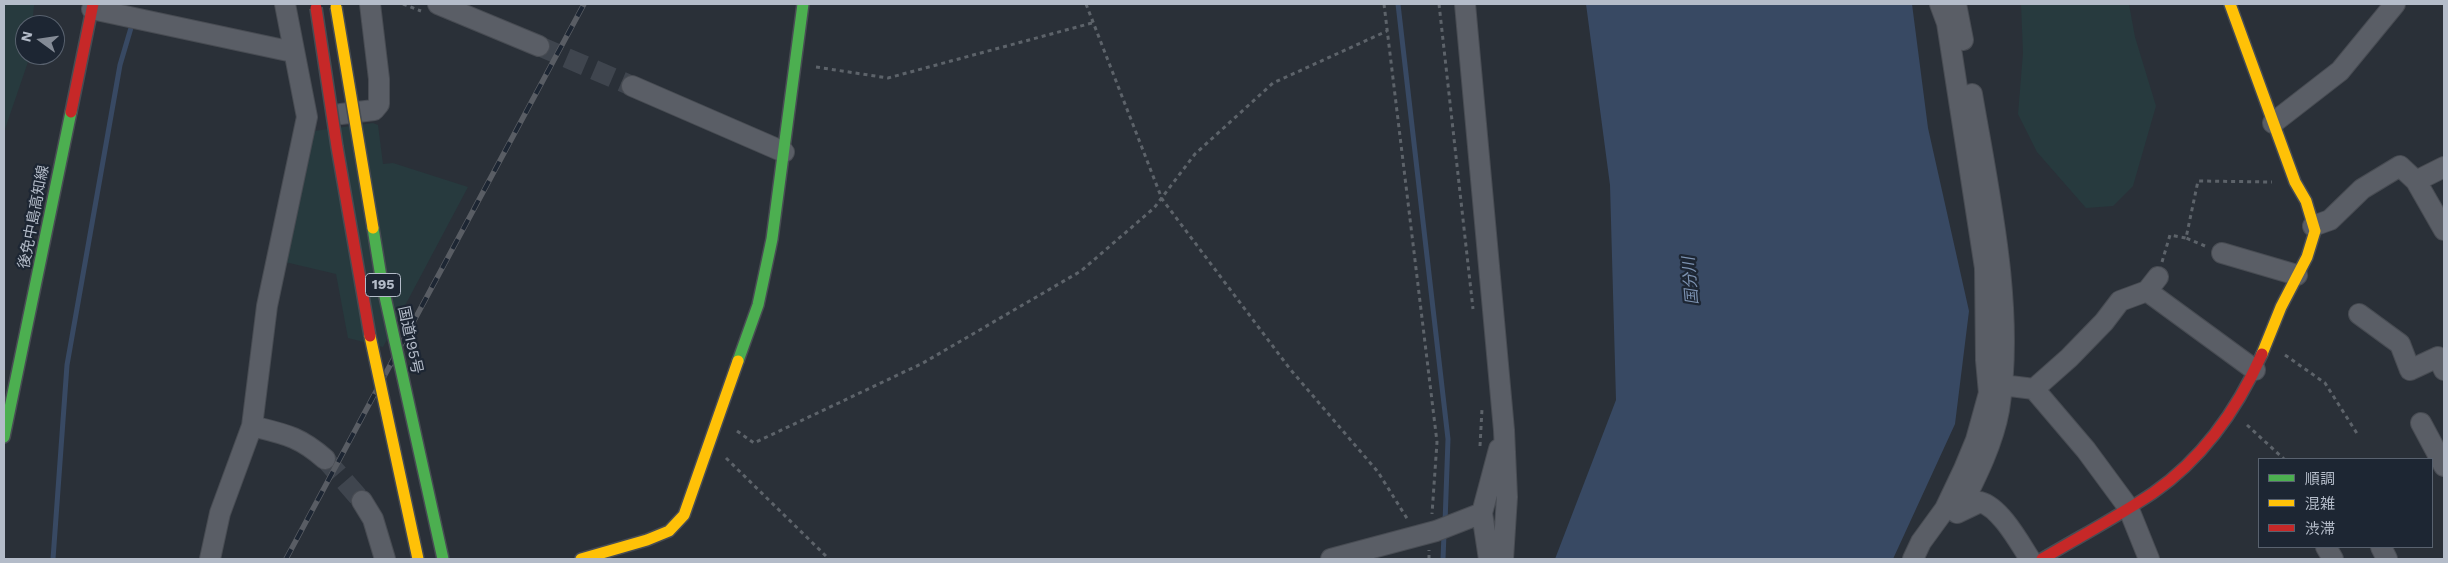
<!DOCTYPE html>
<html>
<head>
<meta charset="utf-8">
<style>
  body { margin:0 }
  #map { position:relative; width:2448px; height:563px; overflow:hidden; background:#2a3038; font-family:"Work Sans","Noto Sans JP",sans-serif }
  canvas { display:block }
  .frame { position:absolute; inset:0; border:5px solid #b4bcc9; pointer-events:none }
  .legend { position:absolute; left:2258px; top:458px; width:175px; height:90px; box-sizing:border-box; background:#1d2633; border:1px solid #59626f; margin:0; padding:6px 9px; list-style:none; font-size:15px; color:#b4bcc9 }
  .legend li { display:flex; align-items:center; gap:10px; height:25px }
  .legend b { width:25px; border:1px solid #59626f }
  .north { position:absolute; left:15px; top:15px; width:50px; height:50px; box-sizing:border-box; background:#1d2633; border:1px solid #59626f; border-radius:50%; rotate:284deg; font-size:14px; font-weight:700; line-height:20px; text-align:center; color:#b4bcc9 }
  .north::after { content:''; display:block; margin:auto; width:18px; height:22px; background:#848b96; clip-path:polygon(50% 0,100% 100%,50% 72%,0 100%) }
</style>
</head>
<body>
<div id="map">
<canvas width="2448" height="563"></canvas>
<div class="frame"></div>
<ul class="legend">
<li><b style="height:6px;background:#4caf50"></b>順調</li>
<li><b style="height:6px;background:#ffc107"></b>混雑</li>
<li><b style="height:6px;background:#c62828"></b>渋滞</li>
</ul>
<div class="north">N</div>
</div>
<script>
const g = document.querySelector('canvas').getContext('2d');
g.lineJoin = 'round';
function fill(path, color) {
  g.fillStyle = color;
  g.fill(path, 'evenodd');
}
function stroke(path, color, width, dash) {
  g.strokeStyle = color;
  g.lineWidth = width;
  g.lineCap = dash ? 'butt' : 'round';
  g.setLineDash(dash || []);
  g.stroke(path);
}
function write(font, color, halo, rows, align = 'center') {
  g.font = font + ' "Work Sans","Noto Sans JP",sans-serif';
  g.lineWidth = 4.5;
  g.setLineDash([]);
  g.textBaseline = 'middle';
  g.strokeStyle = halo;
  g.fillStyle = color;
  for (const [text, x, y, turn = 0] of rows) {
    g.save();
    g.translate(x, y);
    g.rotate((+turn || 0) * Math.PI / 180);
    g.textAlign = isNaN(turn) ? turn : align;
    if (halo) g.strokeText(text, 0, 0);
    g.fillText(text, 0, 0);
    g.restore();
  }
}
const green = new Path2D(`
  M4,4h30v2l-2,19h-7v30h4v4l-25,73z
  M2021,4h108l6,33 21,69 -23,80 -20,20 -27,2 -49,-56 -19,-38 5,-61z
  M373,123l5,2 5,39 10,-1 75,24 -85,160 -35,-9 -12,-64 -51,-12 29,-131z`);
const water = new Path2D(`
  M1586,4h326l16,124 41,183 -14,113 -62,135h-338l61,-159 -6,-215z`);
const stream = new Path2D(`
  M1398,4l50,435 -3,84
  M53,559l14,-194 53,-300 13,-44
  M1443,559l1,-25`);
const streetTunnel = new Path2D(`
  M539,46l93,40
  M325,459l37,42`);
const path = new Path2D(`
  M403,4l18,7
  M1086,4l76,195 128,170 88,103 30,48
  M1384,4l53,438 -5,72
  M1439,4l34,305
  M816,67l72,11 204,-55
  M2205,246l-19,-8 12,-57 74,1
  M2162,262l8,-27 16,3
  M2285,355l40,28 33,52
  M2247,425l37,34
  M737,431l17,12 169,-80 158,-92 73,-63 41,-54 78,-71 114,-52
  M1480,446l2,-37
  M726,458l103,101
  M1429,559v-9`);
const street = new Path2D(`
  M438,4l101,42
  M1465,4l39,426 3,67 -4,62
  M1956,4l7,36
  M92,9l201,43
  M632,86l152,66
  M341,114l33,-4 5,-6v-25l-9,-75
  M2273,123l67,-52 55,-67
  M2444,167l-28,14 28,49
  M2313,226l17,-6 32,-31 38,-23 16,15
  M2222,253l75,22
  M2147,291l108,79
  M2359,314l41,30 10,26 28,-13 6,13
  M2002,385l32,4 52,61 42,57 21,52
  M2034,389l35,-31 35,-36 16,-21 27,-10 11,-14
  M2421,423l23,43
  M252,426c32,8 47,10 73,33
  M362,501l11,18 12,40
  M1962,505c15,-30 31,-62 37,-95 16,-101 -10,-217 -27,-316
  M1482,513l17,-64
  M1957,513l23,-11c20,5 39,40 50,57
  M2326,547l7,12
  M2381,547l6,12
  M210,559l10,-46 32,-87 15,-120 40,-189 -22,-113
  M1331,559l105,-28 46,-18 7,46
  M1913,559l8,-17 24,-33 19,-40 12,-29 13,-47 -3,-33 -1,-92 -38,-245 -7,-19`);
const fast = new Path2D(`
  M738,361l20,-56 14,-66 31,-235
  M4,437l67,-325`);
const slow = new Path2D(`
  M2230,4l65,178 11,19 9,30 -8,26 -26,50 -19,47
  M581,559l66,-19 22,-9 15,-16 54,-154`);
const jam = new Path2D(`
  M71,112l22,-108
  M2042,559c37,-22 75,-42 111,-66 49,-34 85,-85 109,-139`);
const rail = new Path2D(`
  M286,559l298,-555`);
const fastBridge = new Path2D(`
  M373,228l9,55 61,276`);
const slowBridge = new Path2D(`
  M336,7l37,221
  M370,336l48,223`);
const jamBridge = new Path2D(`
  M316,8l21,139 33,189`);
const shields = [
  [383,285,35]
];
const shieldNames = [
  ["195",383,285]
];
const streetNames = [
  ["後免中島高知線",34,217,-79],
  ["国道195号",410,340,78]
];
const waterNames = [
  ["国分川",1691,281,-95]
];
fill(green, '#273a3e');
fill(water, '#384963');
stroke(stream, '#384963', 5);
stroke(streetTunnel, '#3f454e', 20, [20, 10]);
stroke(street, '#484c53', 22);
stroke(fast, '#484c53', 14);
stroke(slow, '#484c53', 14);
stroke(jam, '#484c53', 14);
stroke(path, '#5d636a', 3, [4, 4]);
stroke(street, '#5a5e66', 20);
stroke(fast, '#4caf50', 11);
stroke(slow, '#ffc107', 11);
stroke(jam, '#c62828', 11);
stroke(rail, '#595d64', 5.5);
stroke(rail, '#1d2633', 4, [11]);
stroke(fastBridge, '#474c53', 14, []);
stroke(slowBridge, '#474c53', 14, []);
stroke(jamBridge, '#474c53', 14, []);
stroke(fastBridge, '#4caf50', 11);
stroke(slowBridge, '#ffc107', 11);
stroke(jamBridge, '#c62828', 11);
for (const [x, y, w] of shields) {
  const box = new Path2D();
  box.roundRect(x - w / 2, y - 11.5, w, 23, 4);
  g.fillStyle = '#1d2633';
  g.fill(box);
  stroke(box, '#b4bcc9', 1);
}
write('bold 14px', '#b4bcc9', null, shieldNames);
write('15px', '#b4bcc9', '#1d2633', streetNames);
write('italic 16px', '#7c92b1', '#1d2633', waterNames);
</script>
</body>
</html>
